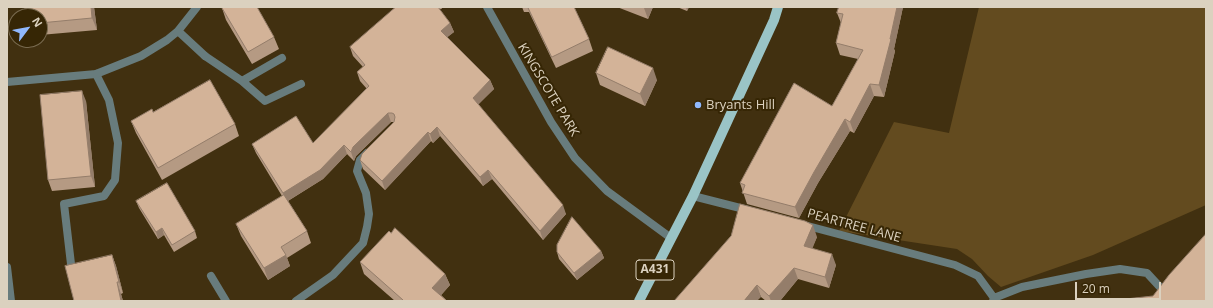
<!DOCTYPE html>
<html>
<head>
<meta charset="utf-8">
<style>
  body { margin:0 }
  #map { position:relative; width:1213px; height:308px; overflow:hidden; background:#413010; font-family:"Open Sans",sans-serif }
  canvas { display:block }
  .frame { position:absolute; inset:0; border:8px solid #dbd1bf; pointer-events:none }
  .north { position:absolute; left:8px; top:8px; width:40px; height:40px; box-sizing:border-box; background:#362605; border:1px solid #786a4f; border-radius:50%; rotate:58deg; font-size:11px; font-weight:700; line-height:16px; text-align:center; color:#dbd1bf }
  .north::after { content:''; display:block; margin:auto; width:14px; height:18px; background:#90b8fd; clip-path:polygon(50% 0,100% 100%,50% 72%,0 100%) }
  .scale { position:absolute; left:1075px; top:282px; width:86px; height:18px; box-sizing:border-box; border:2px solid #dbd1bf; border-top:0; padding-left:5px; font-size:12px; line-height:14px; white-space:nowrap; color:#dbd1bf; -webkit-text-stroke:3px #362605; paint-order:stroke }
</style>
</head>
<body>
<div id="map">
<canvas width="1213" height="308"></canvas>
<div class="frame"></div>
<div class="north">N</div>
<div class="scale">20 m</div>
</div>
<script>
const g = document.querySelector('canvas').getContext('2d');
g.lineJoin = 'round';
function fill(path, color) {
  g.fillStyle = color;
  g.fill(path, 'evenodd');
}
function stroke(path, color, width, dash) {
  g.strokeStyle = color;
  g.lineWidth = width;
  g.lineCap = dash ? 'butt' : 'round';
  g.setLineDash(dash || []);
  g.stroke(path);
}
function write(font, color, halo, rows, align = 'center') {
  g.font = font + ' "Open Sans",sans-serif';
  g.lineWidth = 4;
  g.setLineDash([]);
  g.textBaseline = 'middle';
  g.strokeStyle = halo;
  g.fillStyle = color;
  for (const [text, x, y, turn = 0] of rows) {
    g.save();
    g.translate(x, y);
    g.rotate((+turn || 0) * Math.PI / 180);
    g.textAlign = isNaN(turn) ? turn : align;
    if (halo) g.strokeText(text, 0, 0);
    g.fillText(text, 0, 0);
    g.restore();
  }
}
const green = new Path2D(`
  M979,7h227v198l-113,50 -92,32 -13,-11 -16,-17 -15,-10 -118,-18 55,-109 55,11z`);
const lane = new Path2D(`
  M205,56l37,25 40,-23
  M242,81l23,20 36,-17
  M693,196l55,14
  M804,225l151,40 23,11 16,22 -1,3
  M71,264l-7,-60 40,-8 11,-16 3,-37 -9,-43 -13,-26
  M994,298l28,-11 64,-13 34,-5 27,4 12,13`);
const street = new Path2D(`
  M487,7l64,115 24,36 32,33 64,47
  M178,31l27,25
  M7,82l89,-8 45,-18 26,-16 11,-9 19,-24
  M7,267l4,34
  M211,276l15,25
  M296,301l37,-26 30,-32 4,-16 2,-13 -3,-21 -9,-22 3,-11 7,-7`);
const primary = new Path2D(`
  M639,301l54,-105 81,-176 4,-13`);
const wall = new Path2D(`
  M25,7h69l3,23 -57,5v-19z
  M396,7h45l1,2h-3l11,14 4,9 -7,5 43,43 4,9 -16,15 88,110 -23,26 -51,-61 -9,7 -43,-50 -7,7 -2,-2 -46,49 -22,-21 -3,-9 34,-38h-3l-35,34 -2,5 -7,-7 -24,25 -35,22 19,30 4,12 -24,15 3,8 -22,14 -27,-44 -5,-12 46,-28 -26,-43 -4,-9 61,-1 54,-54 -7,-8 -3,-9 6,-5 -10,-11 -3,-9z
  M522,7h52l15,32 4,12 -37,17 -27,-56h-5z
  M617,7h36l-5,12z
  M677,7h12l-2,4z
  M839,7h64l-9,42 1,2 -11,46 -10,-1 -20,37 -4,-2 -32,52 -19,35 -52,-14 -7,-21 92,-77 26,-47 -18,-4 -4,-12 5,-20 -4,-10z
  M222,8l52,29 5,12 -27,15 -26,-44z
  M596,73l61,7 -12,26 -45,-21z
  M86,101l9,86 -43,4 -4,-11z
  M153,112l82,12 4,12 -77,44 -26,-47 -5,-12z
  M136,201l59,30 2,7 -23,14 -10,-17 -6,4 -19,-31z
  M731,236l86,1 -5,11 24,17 -7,23 -31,-9 -18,22h-14l-5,-4z
  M601,251l3,7 -27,22 -18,-21 -2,-7z
  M112,255l4,11 7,27 -2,1 2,7h-49z
  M360,262l85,12 5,11 -9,10 6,6h-52l-31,-27z`);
const shadedWall = new Path2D(`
  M91,7h3l3,23 -5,-12z
  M644,7h9l-5,12 -4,-11z
  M686,7h3l-2,4z
  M897,7h6l-9,42 1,2 -11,46 -5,-12 11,-46z
  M450,23l4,9 -10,8 -3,-9z
  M653,68l4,12 -12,26 -5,-12z
  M490,80l4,9 -18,18 -3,-9z
  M870,84l4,12 -20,37 -4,-11z
  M82,91l4,10 9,86 -4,-11z
  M388,113l3,9 -35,34 -2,5 -3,-9 2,-5z
  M845,119l5,12 -32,52 -19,35 -4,-11 19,-35z
  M437,127l3,9 -7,7 -3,-9z
  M428,132l3,9 -46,49 -3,-9z
  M344,145l3,9 -24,25 -37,23 -3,-9z
  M488,170l4,9 -9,7 -3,-9z
  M563,205l3,9 -23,26 -3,-9z
  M813,225l4,12 -8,20 -5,-11z
  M162,228l2,7 -6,4 -2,-7z
  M601,251l3,7 -27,22 -3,-7z
  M832,254l4,11 -7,23 -4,-11z
  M112,255l4,11 7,27 -4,-11z
  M286,255l4,11 -22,14 -4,-12z
  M794,268l4,11 -18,22h-9l-2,-5z
  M445,274l5,11 -13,15 -5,-12z
  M117,282l4,12 2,7h-2z
  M757,285l4,12 -4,4h-13z`);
const building = new Path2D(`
  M25,7h66l1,11 -52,5v-7h-14z
  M224,7h33l17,30 -26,15 -26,-44z
  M396,7h42l12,16 -9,8 49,49 -17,18 90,107 -23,26 -52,-61 -8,7 -43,-50 -7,7 -2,-2 -46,49 -22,-21 2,-6 32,-32 1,-5 -1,-3 -2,-1h-4l-35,34 -2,5 -7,-7 -24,25 -37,23 -31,-49 44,-28 17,27 56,-57 -12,-14 8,-7 -15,-18z
  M528,7h46l15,32 -37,18z
  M839,7h58l-7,32h1l-12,46 -9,-1 -20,38 -5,-3 -31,53 -19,35 -53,-14 3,-8 -5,-2 54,-100 38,23 31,-56 -27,-7 7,-29 -6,-1z
  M608,47l45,21 -13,26 -44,-21z
  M210,80l25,44 -77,44 -27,-47 21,-12 1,3z
  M82,91l9,85 -43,4 -8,-85z
  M167,183l28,48 -23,14 -10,-17 -6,4 -20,-31z
  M284,195l23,36 -26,16 5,8 -22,13 -28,-44z
  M740,204l65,17 8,4 -9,21 28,8 -7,23 -31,-9 -25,28 -12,-11 -13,16h-70l57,-65z
  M572,217l29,34 -27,22 -17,-21v-7z
  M395,228l50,46 -13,14 15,13h-45l1,-1 -43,-38 29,-31 2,2z
  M1206,234v67h-99l46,-5 16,-21z
  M112,255l7,27h-2l4,19h-47l-9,-35z`);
const markers = [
  [698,105,4,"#90b8fd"]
];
const shields = [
  [655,270,38]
];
const shieldNames = [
  ["A431",655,270]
];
const streetNames = [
  ["KINGSCOTE PARK",548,90,59],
  ["PEARTREE LANE",854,226,15]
];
const poiNames = [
  ["Bryants Hill",706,105]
];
fill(green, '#634b1f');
stroke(lane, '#687c7d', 8);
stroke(street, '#687c7d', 8);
stroke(primary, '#9ac4c6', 10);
fill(wall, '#b59a83');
fill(shadedWall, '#947d6a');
fill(building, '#d3b398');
stroke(building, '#947d6a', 1);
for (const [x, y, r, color] of markers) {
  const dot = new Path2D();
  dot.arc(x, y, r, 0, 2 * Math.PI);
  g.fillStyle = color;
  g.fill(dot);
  stroke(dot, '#362605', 1.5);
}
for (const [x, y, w] of shields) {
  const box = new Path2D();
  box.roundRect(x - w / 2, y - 10, w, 20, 3);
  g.fillStyle = '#362605';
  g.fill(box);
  stroke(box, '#dbd1bf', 1);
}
write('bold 12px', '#dbd1bf', null, shieldNames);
write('13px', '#dbd1bf', '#362605', streetNames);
write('13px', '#dbd1bf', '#362605', poiNames, 'left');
</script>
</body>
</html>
